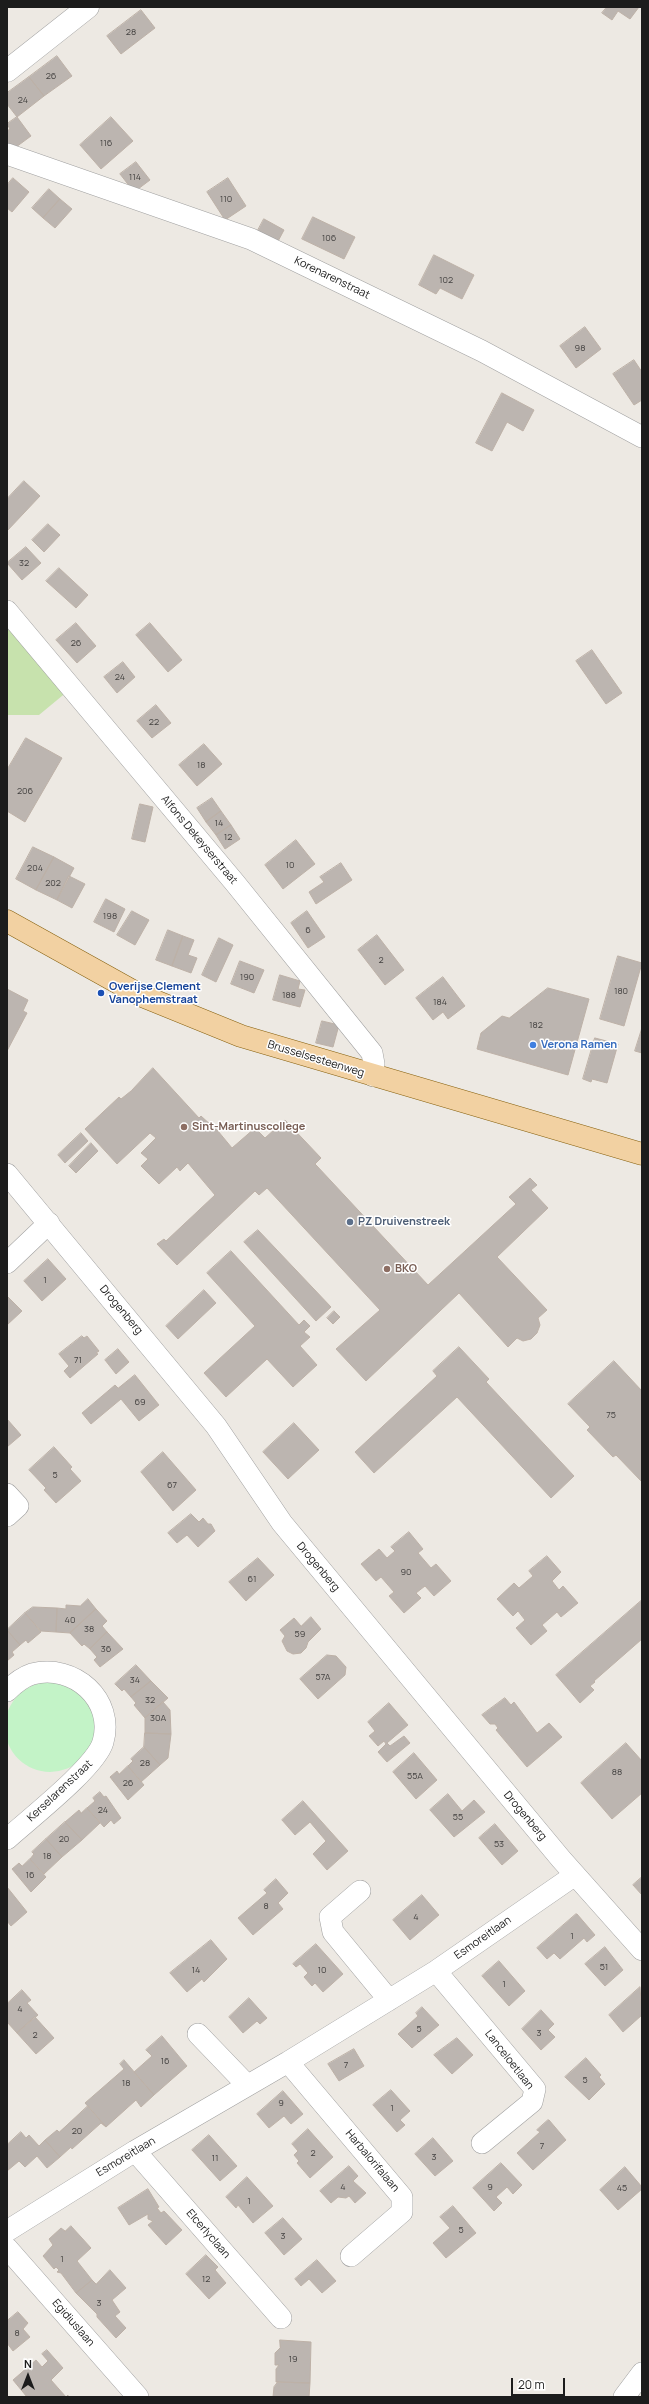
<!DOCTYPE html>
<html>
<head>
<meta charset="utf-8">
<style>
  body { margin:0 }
  #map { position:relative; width:649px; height:2404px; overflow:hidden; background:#ede9e3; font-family:Manrope,sans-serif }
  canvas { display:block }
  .frame { position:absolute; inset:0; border:8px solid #1c1c1c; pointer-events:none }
  .north { position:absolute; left:8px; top:2356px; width:40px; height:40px; -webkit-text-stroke:3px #fff; paint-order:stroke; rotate:0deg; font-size:11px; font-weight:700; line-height:16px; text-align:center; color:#1c1c1c }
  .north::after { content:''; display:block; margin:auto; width:14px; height:18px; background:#1c1c1c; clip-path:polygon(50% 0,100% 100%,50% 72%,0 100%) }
  .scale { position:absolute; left:511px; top:2378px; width:54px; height:18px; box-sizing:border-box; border:2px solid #1c1c1c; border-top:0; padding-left:5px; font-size:12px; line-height:14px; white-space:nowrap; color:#1c1c1c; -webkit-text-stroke:3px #fff; paint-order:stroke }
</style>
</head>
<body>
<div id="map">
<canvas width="649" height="2404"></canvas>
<div class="frame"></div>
<div class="north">N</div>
<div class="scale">20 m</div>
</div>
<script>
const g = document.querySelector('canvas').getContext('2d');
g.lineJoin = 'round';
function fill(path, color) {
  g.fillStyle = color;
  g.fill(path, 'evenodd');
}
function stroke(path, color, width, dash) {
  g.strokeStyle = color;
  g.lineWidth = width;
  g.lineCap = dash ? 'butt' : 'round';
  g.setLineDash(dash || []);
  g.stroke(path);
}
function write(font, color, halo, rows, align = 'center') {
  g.font = font + ' Manrope,sans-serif';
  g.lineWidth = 3;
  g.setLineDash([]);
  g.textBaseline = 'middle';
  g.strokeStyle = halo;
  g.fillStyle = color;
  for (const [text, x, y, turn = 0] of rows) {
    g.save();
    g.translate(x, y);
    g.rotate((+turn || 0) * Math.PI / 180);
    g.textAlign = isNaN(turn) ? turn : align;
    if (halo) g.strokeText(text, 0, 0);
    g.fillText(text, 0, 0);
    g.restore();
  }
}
const grass = new Path2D(`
  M7,617l61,74 -29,24h-32z`);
const park = new Path2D(`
  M5 1727a45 45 0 1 1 90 0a45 45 0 1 1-90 0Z`);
const building = new Path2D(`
  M607,7h32l-9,12 -12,-8 -6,9 -10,-7z
  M141,10l14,18 -34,26 -14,-18z
  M57,56l15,20 -28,20 -15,-19z
  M29,77l15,19 -27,21 -10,-13v-11z
  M17,117l14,19 -19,14 -5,-7v-12l3,-2 -3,-5z
  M111,117l22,24 -32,28 -21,-24z
  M136,162l14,18 -16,12 -14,-18z
  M13,178l16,14 -17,20 -5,-4v-23z
  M228,178l18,28 -21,14 -18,-28z
  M49,189l11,10 -17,19 -11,-10z
  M60,199l12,10 -17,19 -12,-10z
  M313,217l42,20 -11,22 -42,-20z
  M264,219l20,11 -8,15 -20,-11z
  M434,255l40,20 -12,24 -22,-11 -4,6 -17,-9z
  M585,327l16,22 -25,19 -16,-22z
  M634,360l8,12v28l-8,5 -21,-31z
  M502,393l32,17 -11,21 -16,-9 -15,29 -16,-8z
  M24,481l16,15 -33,35v-32z
  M48,524l12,11 -16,17 -12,-12z
  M26,547l15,16 -19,17 -15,-17z
  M59,568l29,27 -12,13 -30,-27z
  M76,623l20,23 -19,17 -21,-23z
  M150,623l32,37 -14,12 -32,-37z
  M592,650l30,43 -16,11 -30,-43z
  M123,662l12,15 -18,16 -13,-16z
  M156,705l15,18 -19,15 -15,-17z
  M26,738l36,20 -37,64 -18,-11v-41z
  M204,744l18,20 -25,22 -18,-21z
  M212,798l9,13 -15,11 -9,-14z
  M140,804l13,3 -8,35 -13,-3z
  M221,811l10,14 -15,10 -10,-13z
  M231,825l9,14 -15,10 -9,-14z
  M296,840l19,24 -32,25 -18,-24z
  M33,847l21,10 -18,33 -20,-11z
  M54,857l20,11 -17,32 -21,-10z
  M341,863l11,17 -36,24 -7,-12 15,-10 -4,-5z
  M69,876l16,8 -13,24 -15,-8z
  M106,899l19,10 -11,23 -20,-10z
  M132,911l17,9 -14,25 -18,-10z
  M307,911l18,26 -17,11 -17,-25z
  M168,930l15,6 -11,30 -16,-6z
  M377,935l27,35 -19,15 -27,-35z
  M183,936l11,4 -6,15 9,3 -6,15 -19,-7z
  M219,938l14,7 -17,37 -14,-7z
  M618,956l24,7 -18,63 -24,-7z
  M240,961l24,9 -10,23 -23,-9z
  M280,975l20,6 -2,8 7,1 -5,17 -27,-7z
  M443,977l22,29 -17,13 -5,-7 -10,8 -17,-22z
  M548,988l41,11 -21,76 -91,-26 4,-16 21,-17 7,2z
  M7,989l21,11 -5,11 4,2 -20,38z
  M322,1021l17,4 -6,22 -17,-4z
  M642,1028v25l-7,-2z
  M595,1038l23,6 -11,39 -15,-4 -1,3 -8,-3z
  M153,1068l46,50 2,-2 11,10 1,-1 19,23 23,-20 10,10 20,-18 36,38 -6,6 2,2 111,119 88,-81 -7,-7 21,-19 7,7 -6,5 17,18 -51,49 50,53 -9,8 2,7 -3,8 -6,6 -8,2 -6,-3 -9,9 -49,-54 -93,88 -30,-32 44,-39 -113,-122 -8,7 -4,-4 -78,74 -20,-21 7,-5 2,2 49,-46 -27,-32 -8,8 -3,-4 -18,17 -18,-18 7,-7 -7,-6 15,-15 -6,-5 -33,31 -32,-35 34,-32 2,2 10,-8z
  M81,1133l7,8 -23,22 -7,-8z
  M91,1143l7,8 -22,22 -7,-7z
  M258,1230l73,77 -15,14 -72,-79z
  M231,1251l68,74 5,-5 6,6 -6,6 6,5 -10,9 17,19 -24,22 -26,-28 -41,38 -22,-24 51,-47 -48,-53z
  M48,1259l18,20 -24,22 -18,-20z
  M204,1290l12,13 -38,36 -12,-13z
  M7,1296l15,15 -15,14z
  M334,1311l6,6 -7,7 -6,-6z
  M82,1336l2,2 3,-2 12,15 -3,2 2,1 -28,24 -6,-7 5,-5 -10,-12z
  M459,1347l30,32 -3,3 88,94 -23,22 -94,-101 -83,76 -19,-21 82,-76 -4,-5z
  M118,1349l11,13 -13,12 -11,-14z
  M614,1361l28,30v91l-26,-27 -3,2 -26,-27 3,-3 -22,-23z
  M135,1375l24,30 -20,16 -18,-22 -30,25 -9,-11 33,-28 3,3z
  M7,1419l14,16 -14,12z
  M294,1423l25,27 -31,29 -25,-27z
  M54,1447l18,20 -2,2 11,12 -25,22 -12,-13 2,-2 -17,-18z
  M163,1452l33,38 -23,21 -32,-39z
  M191,1514l8,8 4,-4 5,6h3l4,7 -17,16 -11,-12 -10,8 -9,-10z
  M409,1532l14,17 -5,4 13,15 5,-4 15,17 -17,15 -9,-10 -9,7 5,5 -17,15 -15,-17 5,-4 -13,-15 -5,4 -15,-17 18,-15 8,9 8,-7 -4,-4z
  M547,1556l14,16 -9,9 7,9 4,-4 15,17 -17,14 -4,-5 -15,13 5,6 -16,14 -15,-17 9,-8 -7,-9 -5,5 -16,-17 17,-16 5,5 14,-12 -4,-5z
  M258,1558l16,17 -28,26 -17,-19z
  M88,1599l8,10 -26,24 -14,-1 1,-24 9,1v-4l14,1z
  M642,1600v39l-48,42 1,1 -5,4 4,4 -14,13 -24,-28z
  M33,1607l24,1 -1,24 -15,-1 -16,-18z
  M96,1609l11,12 -5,5 5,6 -17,17 -6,-5 -2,2 -12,-13z
  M25,1613l16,19 -13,11 -2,-3 -6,5 -13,-15z
  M311,1617l10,12 -13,13 -2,6 -5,5 -8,1 -6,-3 -5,-10 3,-5 -5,-6 14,-12 7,8z
  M7,1630l13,15 -8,7 2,3 -7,6z
  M107,1632l16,17 -23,18 -6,-7 3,-3 -7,-8z
  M327,1655l9,1 10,11 -1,8 -27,24 -18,-20z
  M136,1665l15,16 -20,16 -7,-8 -2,2 -7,-7z
  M151,1681l17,17 -23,20 -11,-13 2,-2 -5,-6z
  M505,1698l6,7 3,-3 23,31 12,-10 13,14 -35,30 -31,-37 2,-2 -3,-4h-5l-8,-9z
  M163,1702l7,8 1,24 -26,-1v-15z
  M389,1703l19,22 -21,18 3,3 14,-10 6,7 -23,19 -9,-10 8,-8 -2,-3 -6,5 -9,-10 6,-5 -7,-9z
  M145,1733l26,1 -3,24 -8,7 -16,-18z
  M626,1743l16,18v32l-30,26 -31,-36z
  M144,1747l16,18 -19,17 -13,-16 5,-5 -2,-2z
  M414,1753l23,27 -21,19 -23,-27z
  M128,1766l16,19 -16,15 -18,-23 7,-6 2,3z
  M100,1792l4,5 2,-1 15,22 -7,6 -3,-4 -7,7 -17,-19 8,-7 -2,-3z
  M448,1794l14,17 12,-11 11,12 -31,25 -24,-27z
  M303,1801l45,50 -21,19 -14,-16 13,-13 -16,-19 -15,13 -13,-15z
  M87,1808l13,15 -18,17 -17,-18 14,-12 2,3z
  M65,1822l17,18 -20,17 -16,-18z
  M495,1824l23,27 -16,14 -23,-27z
  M46,1839l16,18 -18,17 -14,-15 4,-5 -2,-2z
  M30,1859l16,18 -15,15 -19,-23 7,-6 3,3z
  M642,1877v18l-9,-10z
  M276,1879l12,14 -10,10 5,6 -30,26 -15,-17 29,-25 -3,-3z
  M7,1887l20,25 -16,14 -4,-5z
  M422,1895l17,20 -29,25 -17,-20z
  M576,1914h1l18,21 -8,7 -3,-4 -24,21 -6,-6 -7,6 -10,-11z
  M211,1940l16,19 -23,23 -2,-3 -15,13 -17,-19z
  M316,1944l27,30 -20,18 -8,-9 -3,3 -8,-9 4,-4 -8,-9 -4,3 -3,-3z
  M605,1947l18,23 -18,16 -20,-22z
  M499,1961l26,30 -16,15 -27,-30z
  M640,1987l2,28 -19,17 -14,-17z
  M22,1990l9,10 -4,3 11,12 -21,18 -10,-11v-18z
  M249,1998l18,20 -7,6 -3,-3 -14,12 -14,-16z
  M422,2007l17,18 -27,23 -14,-14 20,-18 -2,-3z
  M541,2010l13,14 -6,6 7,7 -14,13 -19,-21z
  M35,2017l19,21 -18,16 -19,-21z
  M162,2036l25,30 -33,29 -20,-23 18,-16 -6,-6z
  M457,2038l16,17 -21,19 -18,-19z
  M354,2049l10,17 -25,15 -11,-17z
  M586,2058l15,17 -2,2 6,7 -16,16 -24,-23z
  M124,2060l30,35 -13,12 -5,-7 -30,27 -21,-24 39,-34 -4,-5z
  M391,2090l19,21 -10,9 5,5 -8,7 -24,-27z
  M283,2091l20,23 -12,10 -7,-8 -15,12 -12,-14z
  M88,2106l18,21 -5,-4 -29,26 -1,-2 -11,10 -15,-17 12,-10 2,2z
  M548,2120h1l17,20 -33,30 -16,-17 23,-21 -3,-2z
  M308,2129l25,28 -23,21 -13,-15 2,-2 -5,-6 4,-4 -6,-7z
  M21,2132l5,6 3,-3 10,11 6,-6 15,17 -13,11 -10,-12 -12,11 -6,-6 -12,10v-26z
  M209,2135l28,31 -17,15 -28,-31z
  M433,2138l20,23 -18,15 -20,-22z
  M501,2163l21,22 -9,9 -6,-7 -11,10 6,6 -8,8 -21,-23z
  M349,2166l9,10 -5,5 13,12 -11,10 -6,-7 -3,2 -8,-1 -7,6 -11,-12z
  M625,2167l17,20v2l-24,21 -18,-20z
  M247,2177l26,29 -20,17 -15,-18 -2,3 -10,-11z
  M148,2189l11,18 -2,1 4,5 3,-2 18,19 -16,15 -18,-20 5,-4 -5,-2v-5l-19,11 -11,-17z
  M453,2206l23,27 -30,25 -13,-15 17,-15 -10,-11z
  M283,2218l19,21 -18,16 -19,-22z
  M71,2226l20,22 -14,13 15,19 -16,13 -15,-20 -4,-1 2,-2 -3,-3 -2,2 -11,-13 10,-11 -4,-6 12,-11 4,3z
  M206,2255l12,12 -3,3 11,13 -17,16 -23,-25z
  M317,2260l19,21 -14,12 -13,-14 -8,7 -6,-7z
  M110,2270l16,18 -14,12 8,12 -5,4 11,12 -10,10 -19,-21v-3l-21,-21 16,-13 4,4z
  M18,2312l10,11 -5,6 7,8 -17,14 -6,-8v-22z
  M280,2340l31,2 -1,41 -34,-1v-13l3,-4h-4v-12l5,-5z
  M47,2350l16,18 -12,12 15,17 2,-2v2h-41l-14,-17 23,-20 6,7 6,-6 -6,-7z
  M278,2382l32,1 -1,14h-36l1,-10z`);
const minor = new Path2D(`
  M7,154l244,85 231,112 160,86
  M7,611l228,272 137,170 2,11 -1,12
  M7,1174l209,252 66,97 279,336 81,91
  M7,1263l42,-40
  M7,1494l11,12 -11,10
  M7,1691c7,-7 16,-14 25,-17 42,-11 83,26 71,68 -7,25 -74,77 -96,97
  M360,1891l-30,26 3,15 56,68
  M436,1971l99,118 -3,13 -50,41
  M198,2034l49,51
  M288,2062l114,135v15l-51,44
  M135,2151l146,167
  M7,2231l128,-80 153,-89 148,-91 139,-96
  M7,2248l131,149
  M624,2397l18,-24`);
const tertiary = new Path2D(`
  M7,71l81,-64`);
const primary = new Path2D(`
  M7,921l133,74 101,41 401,118`);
const markers = [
  [101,993,4,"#1a4fb4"],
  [533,1045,4,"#3f7fe0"],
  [184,1127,4,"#8d6e63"],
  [350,1222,4,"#5c6f8a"],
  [387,1269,4,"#8d6e63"]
];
const numberNames = [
  ["28",131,32],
  ["26",51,76],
  ["24",23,100],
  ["116",106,143],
  ["114",135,177],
  ["110",226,199],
  ["106",329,238],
  ["102",446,280],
  ["98",580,348],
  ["32",24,563],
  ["26",76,643],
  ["24",120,677],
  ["22",154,722],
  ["18",201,765],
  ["206",25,791],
  ["14",219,823],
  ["12",228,837],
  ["10",290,865],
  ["204",35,868],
  ["202",53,883],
  ["198",110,916],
  ["6",308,930],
  ["2",381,960],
  ["190",247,977],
  ["180",621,991],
  ["188",289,995],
  ["184",440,1002],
  ["182",536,1025],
  ["1",45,1280],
  ["71",78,1360],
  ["69",140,1402],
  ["75",611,1415],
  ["5",55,1475],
  ["67",172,1485],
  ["90",406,1572],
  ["61",252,1579],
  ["40",70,1620],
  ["38",89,1629],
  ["59",300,1634],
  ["36",106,1649],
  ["57A",323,1677],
  ["34",135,1680],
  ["32",150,1700],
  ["30A",158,1718],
  ["28",145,1763],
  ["88",617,1772],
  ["55A",415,1776],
  ["26",128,1783],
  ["24",103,1810],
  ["55",458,1817],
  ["20",64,1839],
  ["53",499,1844],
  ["18",47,1856],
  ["16",30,1875],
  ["8",266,1906],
  ["4",416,1917],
  ["1",572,1936],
  ["51",604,1967],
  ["14",196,1970],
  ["10",322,1970],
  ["1",504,1984],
  ["4",20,2009],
  ["5",419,2029],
  ["3",539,2033],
  ["2",35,2035],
  ["16",165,2061],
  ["7",346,2065],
  ["5",585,2080],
  ["18",126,2083],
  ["9",281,2103],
  ["1",392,2108],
  ["20",77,2131],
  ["7",542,2146],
  ["2",313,2153],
  ["3",434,2157],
  ["11",215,2158],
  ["4",343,2187],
  ["9",490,2187],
  ["45",622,2188],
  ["1",249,2201],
  ["5",461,2230],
  ["3",283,2236],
  ["1",62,2259],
  ["12",206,2279],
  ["3",99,2303],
  ["8",17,2333],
  ["19",293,2359]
];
const streetNames = [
  ["Korenarenstraat",332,278,26],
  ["Alfons Dekeyserstraat",199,840,50],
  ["Brusselsesteenweg",316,1059,17],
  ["Drogenberg",121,1310,50],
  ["Drogenberg",318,1567,50],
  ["Kerselarenstraat",60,1791,-43],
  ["Drogenberg",525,1816,50],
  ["Esmoreitlaan",483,1938,-35],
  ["Lanceloetlaan",509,2060,52],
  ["Esmoreitlaan",126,2157,-31],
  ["Harbalorifalaan",372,2161,50],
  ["Elcerlyclaan",208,2234,49],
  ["Egidiuslaan",73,2323,49]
];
const transitNames = [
  ["Overijse Clement",109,987],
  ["Vanophemstraat",109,1000]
];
const shopNames = [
  ["Verona Ramen",541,1045]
];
const educationNames = [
  ["Sint-Martinuscollege",192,1127],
  ["BKO",395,1269]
];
const serviceNames = [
  ["PZ Druivenstreek",358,1222]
];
fill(grass, '#c7e2ad');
fill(park, '#c3f3c7');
fill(building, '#bcb5b0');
stroke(building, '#bdb1a7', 1);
stroke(minor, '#a0a0a0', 22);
stroke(tertiary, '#a0a0a0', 23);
stroke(primary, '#86600e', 23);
stroke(minor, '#fff', 21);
stroke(tertiary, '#fff', 22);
stroke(primary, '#f2d1a2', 22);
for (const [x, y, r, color] of markers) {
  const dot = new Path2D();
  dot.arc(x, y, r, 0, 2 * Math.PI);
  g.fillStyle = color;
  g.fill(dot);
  stroke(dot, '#fff', 1.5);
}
write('9px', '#444241', null, numberNames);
write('11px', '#1c1c1c', '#fff', streetNames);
write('bold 11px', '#164399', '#fff', transitNames, 'left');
write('bold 11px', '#366cbe', '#fff', shopNames, 'left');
write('bold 11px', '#785e54', '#fff', educationNames, 'left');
write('bold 11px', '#4e5e75', '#fff', serviceNames, 'left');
</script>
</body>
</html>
